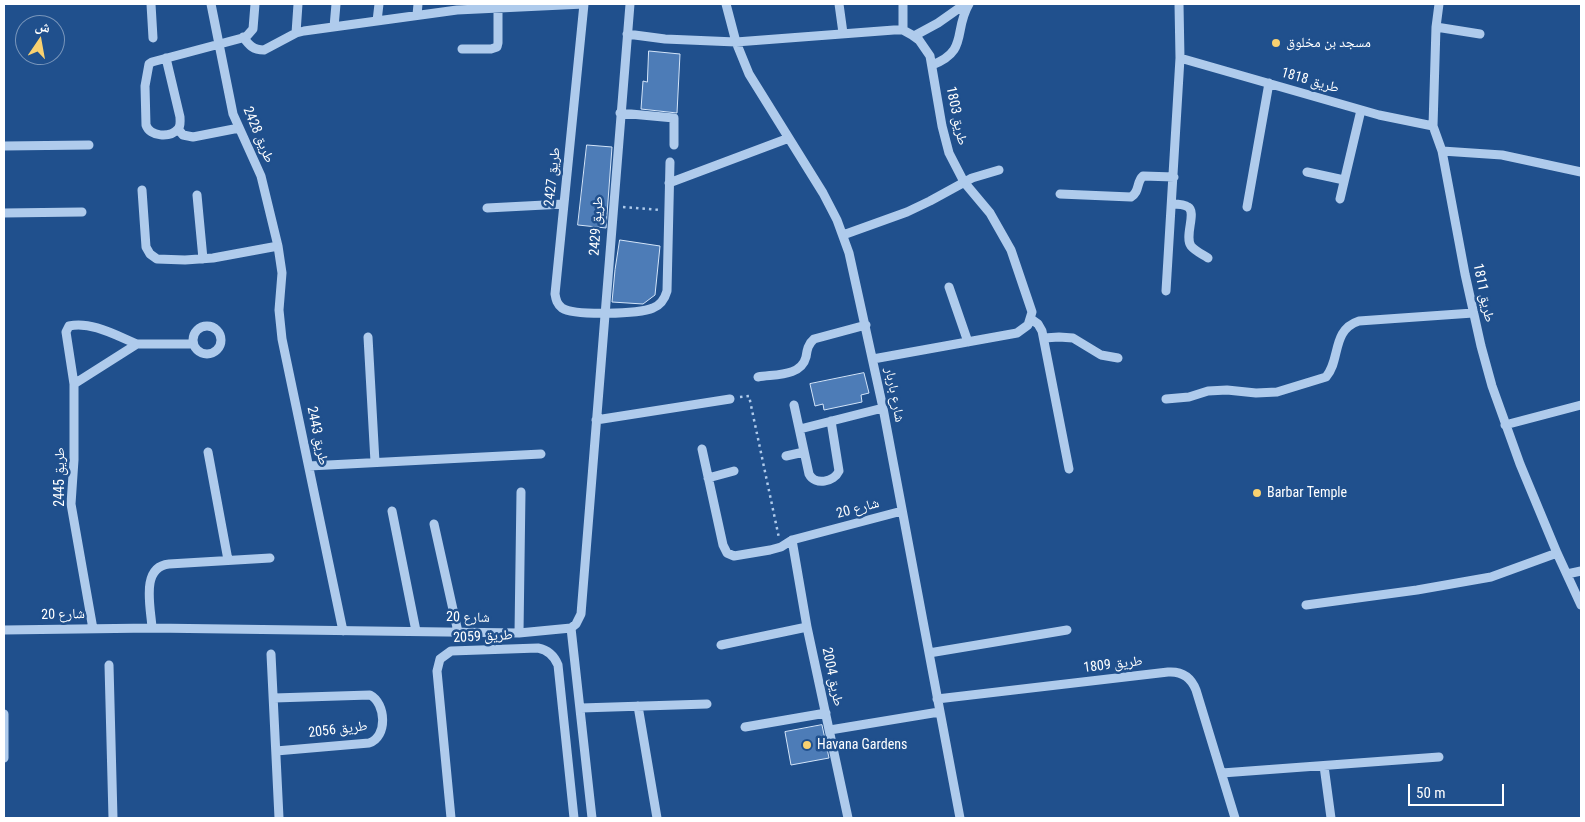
<!DOCTYPE html>
<html>
<head>
<meta charset="utf-8">
<style>
  body { margin:0 }
  #map { position:relative; width:1585px; height:822px; overflow:hidden; background:#20508d; font-family:"Roboto Condensed","Noto Naskh Arabic",sans-serif }
  canvas { display:block }
  .frame { position:absolute; inset:0; border:5px solid #fff; pointer-events:none }
  .north { position:absolute; left:15px; top:15px; width:50px; height:50px; box-sizing:border-box; background:#20508d; border:1px solid #7996bb; border-radius:50%; rotate:12deg; font-size:14px; font-weight:700; line-height:20px; text-align:center; color:#fff }
  .north::after { content:''; display:block; margin:auto; width:18px; height:22px; background:#f9d170; clip-path:polygon(50% 0,100% 100%,50% 72%,0 100%) }
  .scale { position:absolute; left:1408px; top:784px; width:96px; height:22px; box-sizing:border-box; border:2px solid #fff; border-top:0; padding-left:6px; font-size:15px; line-height:18px; white-space:nowrap; color:#fff; -webkit-text-stroke:4px #20508d; paint-order:stroke }
</style>
</head>
<body>
<div id="map">
<canvas width="1585" height="822"></canvas>
<div class="frame"></div>
<div class="north">ش</div>
<div class="scale">50 m</div>
</div>
<script>
const g = document.querySelector('canvas').getContext('2d');
g.lineJoin = 'round';
function fill(path, color) {
  g.fillStyle = color;
  g.fill(path, 'evenodd');
}
function stroke(path, color, width, dash) {
  g.strokeStyle = color;
  g.lineWidth = width;
  g.lineCap = dash ? 'butt' : 'round';
  g.setLineDash(dash || []);
  g.stroke(path);
}
function write(font, color, halo, rows, align = 'center') {
  g.font = font + ' "Roboto Condensed","Noto Naskh Arabic",sans-serif';
  g.lineWidth = 5;
  g.setLineDash([]);
  g.textBaseline = 'middle';
  g.strokeStyle = halo;
  g.fillStyle = color;
  for (const [text, x, y, turn = 0] of rows) {
    g.save();
    g.translate(x, y);
    g.rotate((+turn || 0) * Math.PI / 180);
    g.textAlign = isNaN(turn) ? turn : align;
    if (halo) g.strokeText(text, 0, 0);
    g.fillText(text, 0, 0);
    g.restore();
  }
}
const building = new Path2D(`
  M649,51l31,3 -3,59 -36,-4 2,-28 4,1z
  M587,145l25,2 -6,81 -28,-3z
  M620,240l40,6 -5,49 -12,9 -31,-2 3,-32z
  M864,373l5,20 -8,2 1,7 -38,8 -1,-6 -8,2 -5,-22z
  M822,725l7,33 -38,7 -6,-33z`);
const path = new Path2D(`
  M623,207l37,3
  M740,397l9,-1 30,142`);
const minor = new Path2D(`
  M151,4l2,34
  M211,4l22,110 28,62 17,70 4,27 -3,37 3,29 61,292
  M584,4l-29,290c1,6 2,10 7,14 12,8 77,6 91,0 8,-3 12,-10 14,-17l3,-129
  M726,4l10,38 13,32 74,119 14,27 12,33 34,155 77,410
  M839,4l4,29
  M903,4v26
  M1439,4l-3,23 -3,99 9,25 23,123 16,72 11,40 28,78 37,89 24,52
  M417,15l1,-11
  M377,21l2,-17
  M334,27l2,-23
  M1436,27l44,7
  M296,33l2,-29
  M627,34l38,5 71,3 158,-12h9l9,5 7,5 11,16 12,70 7,27 15,29 26,31 21,37 21,62 -4,13 -11,8 -144,26
  M914,36l24,-13 27,-19
  M243,37c6,8 10,13 21,13l32,-17 8,-2 153,-21 127,-6
  M462,49h29l6,-2 1,-4v-34
  M166,58l14,59c0,4 1,9 -2,12 -8,9 -28,8 -32,-4l-1,-39 4,-22 3,-2 94,-25 7,-8 2,-25
  M1180,58l199,57 54,11
  M932,65c37,-14 21,-34 37,-61
  M620,113l54,5v27
  M178,129l5,6 10,2 46,-9
  M4,146l85,-1
  M1442,151l60,4 79,17
  M1307,172l37,8
  M669,183l120,-45
  M142,190l4,57 4,7 7,5 28,1 28,-2 65,-12
  M1060,194l71,3c9,-5 5,-15 12,-21l31,1
  M197,195l6,64
  M1340,199l21,-89
  M1172,204c5,0 12,0 16,3 9,5 -4,29 3,39 4,5 11,8 17,12
  M1247,207l22,-124
  M487,208l77,-4
  M4,213l78,-1
  M843,235l64,-23 23,-11 42,-23 27,-8
  M949,287l19,55
  M1166,291l14,-233 -1,-54
  M1031,319l7,5 4,7 27,138
  M193 340a14 14 0 1 1 28 0a14 14 0 1 1-28 0Z
  M368,337l7,125
  M1044,338l15,-1 14,1 28,17 17,3
  M137,344h56
  M758,377c16,-3 43,0 48,-20 1,-7 2,-13 8,-18l52,-14
  M74,384l63,-40c-20,-8 -45,-23 -68,-18l-3,6 8,52v76l-3,44 22,125
  M1166,399l23,-2 19,-6 19,-1 29,3 21,-1 49,-15c15,-17 5,-47 33,-56l114,-8
  M794,405l15,69c6,12 25,8 30,-3l-8,-50
  M596,420l134,-21
  M1505,425l76,-20
  M800,429l83,-21
  M702,449l21,96 4,8 7,3 36,-6 11,-3 11,-7 110,-29
  M208,452l20,108
  M786,456l18,-4
  M309,466l232,-12
  M708,478l26,-7
  M392,511l24,120
  M434,524l24,108
  M792,540l15,87 41,191
  M1567,574l14,-3
  M1306,605l111,-15 74,-13 66,-24
  M152,628c-1,-20 -12,-61 17,-64l101,-6
  M571,628l21,190
  M4,630l148,-2 367,5 52,-5 5,-4 5,-10 49,-610
  M519,633l2,-141
  M721,645l86,-18
  M929,653l138,-23
  M271,654l8,164
  M109,665l4,153
  M274,698l96,-3c16,8 18,42 -1,48l-93,8
  M937,699l231,-27c14,-1 23,5 28,18l39,128
  M638,706l19,112
  M581,708l126,-4
  M745,727l81,-14
  M830,730l109,-18
  M4,758v-44
  M1324,766l7,52
  M1222,773l217,-16
  M451,818l-14,-147 3,-12 11,-8 87,-3c10,2 16,7 20,17l16,153`);
const markers = [
  [1276,43,5,"#f9d170"],
  [1257,493,5,"#f9d170"],
  [807,745,5,"#f9d170"]
];
const poiNames = [
  ["مسجد بن مخلوق",1286,43],
  ["Barbar Temple",1267,493],
  ["Havana Gardens",817,745]
];
const streetNames = [
  ["طريق 1818",1310,81,16],
  ["طريق 1803",956,116,78],
  ["طريق 2428",258,135,67],
  ["طريق 2427",553,177,-84],
  ["طريق 2429",597,226,-86],
  ["طريق 1811",1483,293,78],
  ["شارع باربار",894,395,79],
  ["طريق 2443",317,436,78],
  ["طريق 2445",60,477,-90],
  ["شارع 20",858,509,-15],
  ["شارع 20",63,615,-1],
  ["شارع 20",468,618,1],
  ["طريق 2059",483,637,-3],
  ["طريق 1809",1113,665,-7],
  ["طريق 2004",832,677,78],
  ["طريق 2056",338,730,-7]
];
fill(building, '#4d7cb7');
stroke(building, '#d4e5f9', 1);
stroke(path, '#afcbec', 2.5, [2.5, 4]);
stroke(minor, '#afcbec', 9);
for (const [x, y, r, color] of markers) {
  const dot = new Path2D();
  dot.arc(x, y, r, 0, 2 * Math.PI);
  g.fillStyle = color;
  g.fill(dot);
  stroke(dot, '#20508d', 2);
}
write('14px', '#fff', '#20508d', poiNames, 'left');
write('14px', '#fff', '#20508d', streetNames);
</script>
</body>
</html>
